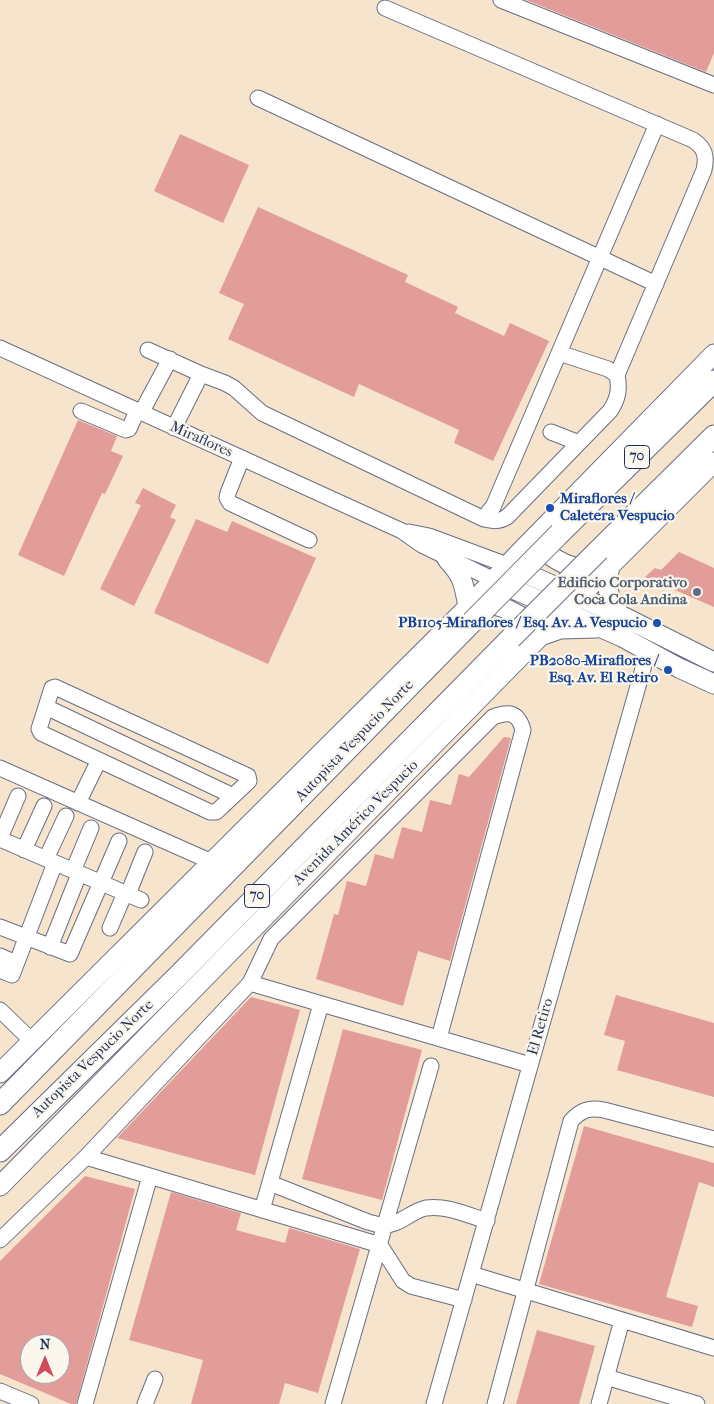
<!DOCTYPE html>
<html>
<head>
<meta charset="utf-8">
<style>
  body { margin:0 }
  #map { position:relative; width:714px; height:1404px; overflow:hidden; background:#f6e4cc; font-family:"IM FELL French Canon",serif }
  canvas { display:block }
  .north { position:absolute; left:20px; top:1334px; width:50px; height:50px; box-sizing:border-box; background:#fbf7ec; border:1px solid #a1a7b3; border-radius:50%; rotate:0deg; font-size:14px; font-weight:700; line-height:20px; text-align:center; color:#1b2f5e }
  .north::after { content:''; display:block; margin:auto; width:18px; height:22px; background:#d1495b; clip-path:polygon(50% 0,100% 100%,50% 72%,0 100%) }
</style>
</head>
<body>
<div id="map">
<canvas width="714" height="1404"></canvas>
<div class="north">N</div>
</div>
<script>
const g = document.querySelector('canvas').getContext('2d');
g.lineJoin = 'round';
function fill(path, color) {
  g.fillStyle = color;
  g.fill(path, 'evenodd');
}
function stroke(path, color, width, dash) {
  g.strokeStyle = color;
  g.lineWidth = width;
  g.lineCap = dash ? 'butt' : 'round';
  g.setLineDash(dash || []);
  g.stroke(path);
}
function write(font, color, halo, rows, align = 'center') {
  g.font = font + ' "IM FELL French Canon",serif';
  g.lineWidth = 4.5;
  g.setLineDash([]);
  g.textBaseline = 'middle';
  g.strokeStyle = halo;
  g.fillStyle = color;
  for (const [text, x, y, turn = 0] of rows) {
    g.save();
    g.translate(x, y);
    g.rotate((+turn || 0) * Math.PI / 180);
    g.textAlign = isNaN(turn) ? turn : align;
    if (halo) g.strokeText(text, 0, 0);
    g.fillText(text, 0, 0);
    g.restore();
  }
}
const building = new Path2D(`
  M526,0h188v53l-8,19z
  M180,134l69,31 -26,58 -69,-32z
  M258,207l150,68 -3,7 53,25 -3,6 49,23 6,-13 39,18 -56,120 -39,-18 5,-13 -100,-46 -5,13 -126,-58 16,-35 -25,-11z
  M78,420l39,16 -6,15 12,5 -18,38 -3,-1 -38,83 -46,-21z
  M143,488l33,17 -6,12 6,3 -42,86 -34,-17 41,-84 -6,-2z
  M196,519l31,13 5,-11 84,37 -48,106 -114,-51z
  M679,552l35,16v39l-69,-30 10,-9 6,2z
  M504,737l7,1 -61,223 -32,-10 -15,55 -87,-27 18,-65 4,1 9,-34 19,5 9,-32 18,5 9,-32 20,5 8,-32 21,5 8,-31 10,3z
  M616,995l98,28v74l-97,-27 8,-29 -21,-6z
  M251,997l49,13 -45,165 -138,-37z
  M343,1029l79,21 -40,150 -80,-21z
  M584,1126l130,37v24l-15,-5 -33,115 32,9 -6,21 -153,-43z
  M85,1176l50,13 -59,215h-5l-71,-30v-113zM30,1344h30v30h-30z
  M171,1192l70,21 -5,17 49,13 4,-15 71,21 -42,144 -33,-10 -6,21h-88l12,-44 -74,-20z
  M537,1330l58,16 -16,58h-63z`);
const minor = new Path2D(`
  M501,0l213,85
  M385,8l308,132c12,8 14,16 11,30l-87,205c3,14 1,24 -7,36l-103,106c-9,5 -14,4 -23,2
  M258,98l398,186
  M0,348l402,183 20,14 72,35
  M148,350l53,24 24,9 9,5 28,25 222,106 6,-9 3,-3 164,-383
  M559,353l49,16 9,6
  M81,411l45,19 3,-1 8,-18
  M141,413l29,-54
  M174,428l27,-54
  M551,432l28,11
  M242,458l-14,35 -1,5 3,5 79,37
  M409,532l20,4 78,29
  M55,687l193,89 1,5 -33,31h-6l-169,-79 -2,-4 13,-41z
  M46,707l187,89
  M0,768l212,94
  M78,803l21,-43
  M0,838l18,-42
  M0,839l141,61
  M24,850l20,-44
  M46,859l20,-43
  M73,871l18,-43
  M128,894l17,-42
  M0,927l70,27 49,-113
  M110,928l15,-35
  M50,947l29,-73
  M0,956l16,7
  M0,970l12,5 43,-112
  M250,983l280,82
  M0,1010l32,31
  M86,1157l294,88 23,36 8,5 53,14
  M270,1183l98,39c5,1 10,3 15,3 16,1 28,-14 43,-17 21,-3 41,7 61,13
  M262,1210l59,-206
  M0,1240l86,-83 164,-174 21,-44 222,-222c16,-6 25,-5 30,13l-84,308
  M471,1274l243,74
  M606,1377l91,27
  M0,1391l31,13
  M85,1404l65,-228
  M145,1404l10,-25
  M333,1404l98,-338
  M434,1404l214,-753
  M495,1404l76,-283c10,-11 18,-14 33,-11l110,29
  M599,1404l23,-84`);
const major = new Path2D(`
  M536,539c8,17 32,29 50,30 8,1 16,-1 24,-3 -5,19 -2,33 10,49
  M447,559c16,17 17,25 21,48 26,-10 58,8 72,29l20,-7 36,-1
  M509,566l111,49 94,47
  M495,581l127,56 57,31 35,16
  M0,1073l468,-466 52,-55 194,-198
  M0,1186l565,-575 149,-149`);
const highway = new Path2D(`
  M560,533l154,-152
  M599,550l115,-114
  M0,1104l472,-482
  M0,1151l178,-175 333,-338`);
const highwayBridge = new Path2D(`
  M472,622l88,-89
  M511,638l88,-88`);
const markers = [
  [550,508,5,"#1a4fb4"],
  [697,592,5,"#5c6f8a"],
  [657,623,5,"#1a4fb4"],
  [668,670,5,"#1a4fb4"]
];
const shields = [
  [637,457,25],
  [257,896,25]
];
const shieldNames = [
  ["70",637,457],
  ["70",257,896]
];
const streetNames = [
  ["Miraflores",201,440,24],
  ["Autopista Vespucio Norte",355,741,-46],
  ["Avenida Américo Vespucio",356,823,-45],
  ["El Retiro",541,1027,-74],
  ["Autopista Vespucio Norte",93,1059,-44]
];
const transitNames = [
  ["Miraflores /",560,499,"left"],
  ["Caletera Vespucio",560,516,"left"],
  ["PB1105-Miraflores / Esq. Av. A. Vespucio",647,623],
  ["PB2080-Miraflores /",658,661],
  ["Esq. Av. El Retiro",658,678]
];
const serviceNames = [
  ["Edificio Corporativo",687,583],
  ["Coca Cola Andina",687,600]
];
fill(building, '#e29c9a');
stroke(minor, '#686e84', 17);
stroke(major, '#686e84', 21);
stroke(highway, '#686e84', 23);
stroke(minor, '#fff', 15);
stroke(major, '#fff', 19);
stroke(highway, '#fff', 21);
stroke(highwayBridge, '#686e84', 23, []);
stroke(highwayBridge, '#fff', 21);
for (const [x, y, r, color] of markers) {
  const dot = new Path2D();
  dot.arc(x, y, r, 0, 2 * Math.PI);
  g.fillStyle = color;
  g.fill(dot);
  stroke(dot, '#fbf7ec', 2);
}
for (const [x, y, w] of shields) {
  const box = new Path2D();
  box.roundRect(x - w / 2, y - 11.5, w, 23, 4);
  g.fillStyle = '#fbf7ec';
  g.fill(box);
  stroke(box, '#1b2f5e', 1);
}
write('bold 14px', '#1b2f5e', null, shieldNames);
write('15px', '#1b2f5e', '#fbf7ec', streetNames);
write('bold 15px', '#164399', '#fbf7ec', transitNames, 'right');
write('bold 15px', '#4e5e75', '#fbf7ec', serviceNames, 'right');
</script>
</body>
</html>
